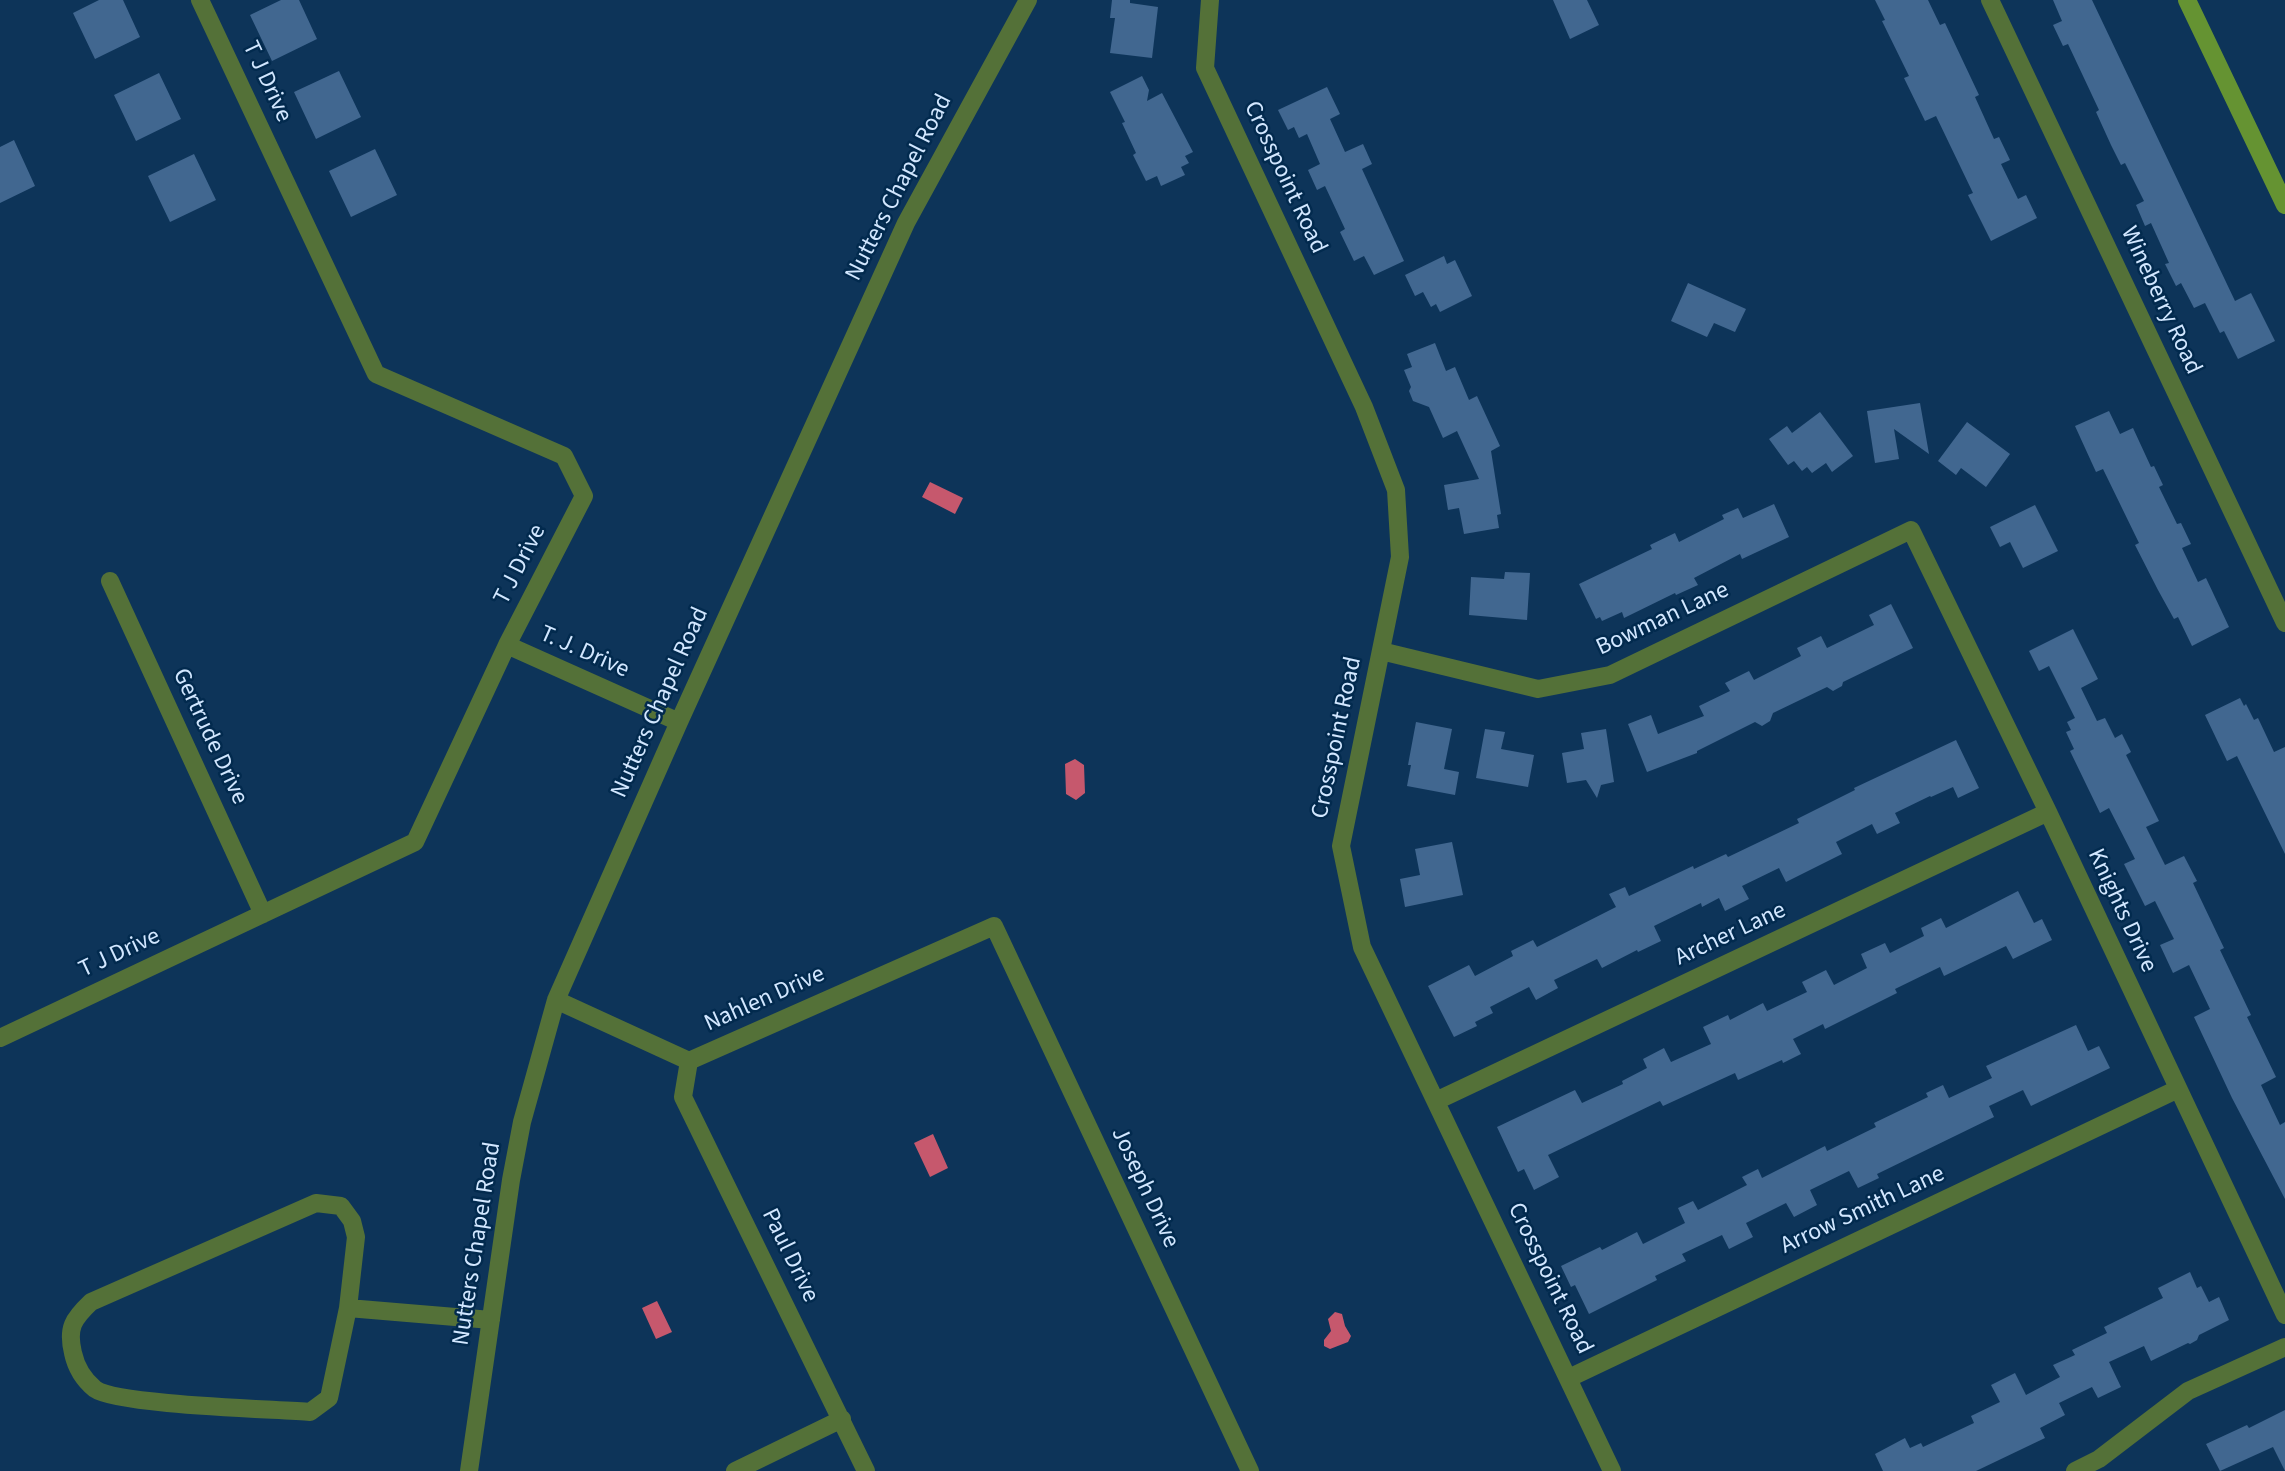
<!DOCTYPE html>
<html>
<head>
<meta charset="utf-8">
<style>
  body { margin:0 }
  canvas { display:block; background:#0d3459 }
</style>
</head>
<body>
<canvas width="2285" height="1471"></canvas>
<script>
const g = document.querySelector('canvas').getContext('2d');
g.lineJoin = 'round';
function fill(path, color) {
  g.fillStyle = color;
  g.fill(path, 'evenodd');
}
function stroke(path, color, width, dash) {
  g.strokeStyle = color;
  g.lineWidth = width;
  g.lineCap = dash ? 'butt' : 'round';
  g.setLineDash(dash || []);
  g.stroke(path);
}
function write(font, color, halo, rows, align = 'center') {
  g.font = font + ' "Source Sans 3",sans-serif';
  g.lineWidth = 5;
  g.setLineDash([]);
  g.textBaseline = 'middle';
  g.strokeStyle = halo;
  g.fillStyle = color;
  for (const [text, x, y, turn = 0] of rows) {
    g.save();
    g.translate(x, y);
    g.rotate((+turn || 0) * Math.PI / 180);
    g.textAlign = isNaN(turn) ? turn : align;
    if (halo) g.strokeText(text, 0, 0);
    g.fillText(text, 0, 0);
    g.restore();
  }
}
const water = new Path2D(`
  M930,482l33,16 -8,16 -33,-17z
  M1075,759l9,6 1,28 -9,7 -10,-6 -1,-30z
  M933,1134l15,34 -18,9 -16,-34z
  M657,1301l15,31 -16,7 -14,-31z
  M1335,1312l7,2 3,12 6,10 -3,6 -18,7 -6,-3v-6l7,-9 -3,-12z`);
const building = new Path2D(`
  M99,0h24l17,37 -45,22 -22,-46z
  M281,0h18l18,39 -45,22 -22,-46z
  M1112,0h18v3l28,4 -6,51 -42,-5 5,-35h-5z
  M1553,0h34l12,25 -29,14z
  M1875,0h53l12,25 5,-2 34,72 -4,2 19,42 5,-2 11,23 -9,4 17,35 8,-4 11,23 -46,23 -23,-46 5,-2 -37,-77 -11,5 -21,-43 5,-2 -27,-55 3,-1z
  M2053,0h39l143,301 16,-8 24,48 -37,18 -14,-28 -4,2 -15,-30 -11,5 -13,-25 -5,3 -11,-22 4,-1 -18,-40 -6,3 -9,-21 8,-4 -19,-38 -4,2 -10,-20 -15,-33 3,-2 -31,-66 -5,2 -10,-21 9,-4z
  M339,71l22,46 -45,22 -22,-47z
  M159,73l22,46 -45,22 -22,-46z
  M1142,76l7,14 -2,11 15,-8 31,59 -8,4 4,7 -8,4 4,8 -24,11 -4,-10 -11,5 -13,-26 3,-2 -14,-30 3,-1 -15,-30z
  M1327,87l13,27 -10,5 15,33 18,-8 9,20 -10,5 42,92 -30,14 -10,-19 -10,5 -14,-29 5,-3 -20,-43 -8,4 -9,-20 12,-6 -13,-30 -8,4 -5,-11 -6,3 -10,-20z
  M14,140l21,46 -35,17v-56z
  M375,149l22,46 -46,22 -22,-46z
  M194,154l22,46 -46,22 -22,-46z
  M1444,256l3,8 8,-4 17,36 -32,16 -4,-8 -5,3 -8,-15 -8,4 -10,-21z
  M1688,283l58,26 -11,23 -21,-9 -7,14 -36,-16z
  M1435,343l11,28 9,-4 14,33 8,-4 23,50 -9,5 10,63 -4,1 2,13 -35,6 -5,-26 -11,2 -4,-25 35,-6 -22,-48 -14,7 -14,-31 -16,-6 -4,-10 2,-4 -7,-17 8,-3 -5,-13z
  M1920,403l9,51 -35,-25 5,30 -24,4 -8,-52z
  M2109,411l11,23 13,-6 18,39 3,-1 9,19 -4,2 18,37 4,-1 10,21 -9,4 16,34 8,-4 23,49 -37,19 -14,-29 -4,2 -16,-29 -23,-45 4,-2 -36,-74 -7,3 -21,-46z
  M1820,412l33,44 -21,16 -6,-9 -14,10 -5,-6 -5,4 -8,-10 -6,4 -19,-26 18,-13 5,7z
  M1967,422l43,32 -24,33 -25,-19 -5,7 -18,-14z
  M1774,504l15,33 -47,22 -2,-5 -46,24 4,7 -22,10 -1,-2 -51,25 -2,-6 -20,9 -2,-4 -4,2 -17,-35 73,-35 -2,-4 25,-12 4,9 45,-23 -2,-4 16,-7 5,10z
  M2035,505l23,46 -35,17 -13,-26 -10,5 -10,-20z
  M1505,572l25,1 -3,47 -58,-5 2,-38 33,2z
  M1891,604l22,44 -70,34 -1,4 -9,5 -6,-4 -54,26 -3,8 -8,5 -7,-4 -58,29v2l-50,19 -19,-48 23,-9 7,19 46,-18 -5,-10 31,-15 -5,-8 24,-12 5,9 47,-24 -4,-8 24,-12 6,12 47,-23 -5,-10z
  M2073,629l25,50 -17,9 16,33 8,-3 10,20 7,-4 9,18 -5,3 33,66 -13,6 19,38 19,-9 13,25 -4,2 31,65 -4,2 31,65 -4,2 29,60 -15,8 19,40 5,-3v77l-53,-101 -38,-81 16,-8 -21,-44 -16,8 -13,-28 14,-6 -19,-38 -10,5 -21,-42 11,-5 -26,-51 -9,5 -30,-62 4,-2 -8,-17 5,-2 -4,-8 8,-4 -26,-52 -10,5 -10,-20z
  M2240,698l4,8 2,-2 8,16 4,-2 16,34 11,-5v107l-48,-98 -10,5 -22,-46z
  M1416,722l36,7 -8,40 15,3 -4,23 -48,-9 4,-21h-3z
  M1485,729l20,3 -4,17 33,6 -6,32 -52,-9z
  M1606,729l8,53 -13,3 -4,13 -11,-18 -19,3 -5,-30 22,-4 -3,-16z
  M1956,740l23,48 -21,10 -5,-11 -22,10 -1,-1 -35,17 5,10 -23,11 -5,-10 -36,18 6,12 -56,28 -7,-14 -37,18 7,13 -24,12 -6,-13 -17,9 -1,-4 -47,23 7,15 -23,11 -1,-2 -35,18 -5,-9 -43,21 4,8 -22,12 -7,-13 -39,20 3,6 -18,9 2,4 -23,11 -26,-51 41,-21 6,11 38,-20 -2,-5 22,-11 4,7 79,-40 -7,-13 16,-7 4,9 64,-30 1,3 32,-15 2,3 71,-34 -2,-4 58,-29 -1,-2z
  M1452,842l11,53 -58,12 -5,-28 20,-4 -5,-26z
  M2018,891l16,32 8,-4 10,21 -39,19 -7,-13 -62,30 -4,-9 -45,22 2,4 -72,36 -2,-5 -30,15 8,15 -18,9 -1,-3 -44,20 -3,-7 -72,33 -3,-5 -112,54 11,22 -25,13 -10,-21 -6,3 -21,-45 78,-37 7,13 41,-19 -1,-3 25,-13 -4,-9 21,-11 7,14 40,-18 -8,-17 25,-12 2,5 33,-17 4,8 40,-19 -5,-10 24,-12 8,15 33,-17 -6,-14 24,-11 5,10 34,-17 -3,-8 20,-10 5,10z
  M2076,1025l12,26 11,-5 11,22 -79,38 -8,-16 -34,16 5,11 -117,57 2,4 -21,10 -9,-17 -39,19 7,15 -23,12 -8,-14 -40,20 7,14 -24,12 -7,-14 -40,19 4,7 -31,15 2,4 -68,34 -14,-29 -4,2 -10,-21 39,-19 2,3 35,-18 6,12 42,-21 -7,-15 15,-7 5,9 49,-25 -5,-8 16,-8 4,9 63,-32 2,5 49,-24 -2,-4 54,-26 -2,-4 17,-8 6,13 43,-20 -6,-12z
  M2190,1272l7,16 4,-2 8,16 10,-5 10,23 -30,15 -2,5 -7,4 -2,-1 -37,18 -7,-15 -35,16 12,25 -23,11 -6,-11 -33,16 6,12 -25,13 5,10 -69,33h-93l-8,-17 30,-16 5,10 11,-5 2,4 51,-24 -3,-7 29,-14 -9,-17 24,-12 11,22 34,-18 -7,-12 22,-10 -3,-5 35,-17 -3,-6 59,-29 -5,-10z
  M2285,1410v61l-12,-24 -53,24 -14,-27 41,-19 2,3z`);
const street = new Path2D(`
  M1210,0l-5,68 159,339 32,83 4,67 -59,289 21,101 250,524
  M1990,0l295,623
  M110,581l153,333
  M507,645l172,77
  M1381,651l157,38 72,-14 301,-145 137,282 237,503
  M556,1000l133,61 305,-135 256,545
  M0,1038l415,-196 92,-197 77,-149 -20,-40 -188,-82 -176,-374
  M689,1061l-6,36 183,374
  M1436,1101l612,-289
  M348,1308l-19,90 -19,14c-36,-3 -193,-7 -215,-23 -11,-9 -19,-22 -22,-36 -6,-25 0,-34 18,-51l225,-99 25,3 11,15 4,16 -8,71 143,12
  M1569,1378l609,-289
  M469,1471l42,-291 11,-58 34,-122 123,-278 227,-499 122,-223
  M735,1471l107,-52
  M2075,1471l24,-12 89,-68 97,-44`);
const secondary = new Path2D(`
  M2187,0l98,205`);
const streetNames = [
  ["T J Drive",266,82,65],
  ["Crosspoint Road",1284,178,65],
  ["Nutters Chapel Road",900,188,-63],
  ["Wineberry Road",2160,301,65],
  ["T J Drive",521,565,-63],
  ["Bowman Lane",1663,620,-25],
  ["T. J. Drive",584,653,24],
  ["Nutters Chapel Road",661,703,-66],
  ["Gertrude Drive",209,737,65],
  ["Crosspoint Road",1338,738,-78],
  ["Knights Drive",2121,911,65],
  ["Archer Lane",1731,935,-25],
  ["T J Drive",120,954,-25],
  ["Nahlen Drive",765,1000,-24],
  ["Joseph Drive",1144,1188,65],
  ["Arrow Smith Lane",1863,1211,-25],
  ["Nutters Chapel Road",478,1244,-81],
  ["Paul Drive",789,1256,64],
  ["Crosspoint Road",1549,1279,64]
];
fill(water, '#c6586d');
fill(building, '#416790');
stroke(street, '#547138', 18);
stroke(secondary, '#659332', 18);
write('24px', '#d2e7ff', '#022a4e', streetNames);
</script>
</body>
</html>
